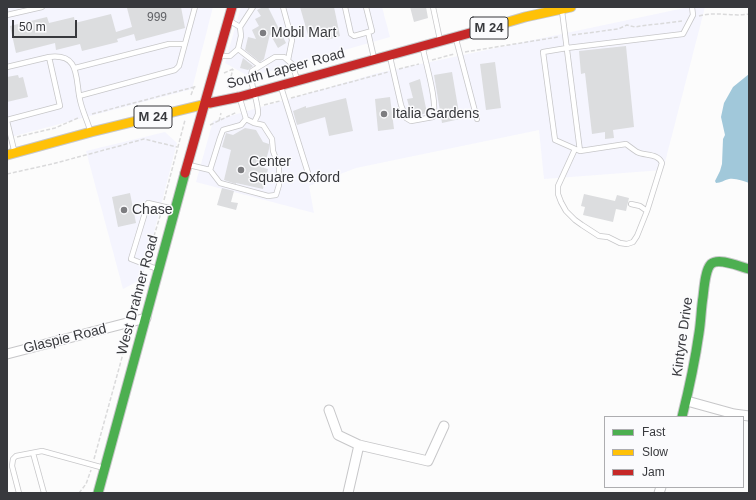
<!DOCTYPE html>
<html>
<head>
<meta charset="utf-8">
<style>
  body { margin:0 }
  #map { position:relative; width:756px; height:500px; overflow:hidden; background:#fcfcfc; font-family:Arial,sans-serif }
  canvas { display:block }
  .frame { position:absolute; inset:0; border:8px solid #38393d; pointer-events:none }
  .legend { position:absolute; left:604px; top:416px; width:140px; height:72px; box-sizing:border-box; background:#fbfbfd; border:1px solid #adadb0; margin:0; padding:5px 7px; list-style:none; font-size:12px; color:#38393d }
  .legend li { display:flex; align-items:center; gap:8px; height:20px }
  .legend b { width:20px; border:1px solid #adadb0 }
  .scale { position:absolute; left:12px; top:20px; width:65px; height:18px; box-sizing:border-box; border:2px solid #38393d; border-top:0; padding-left:5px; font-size:12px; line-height:14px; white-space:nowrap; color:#38393d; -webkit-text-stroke:3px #fbfbfd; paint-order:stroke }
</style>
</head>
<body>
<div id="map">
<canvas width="756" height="500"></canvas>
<div class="frame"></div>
<ul class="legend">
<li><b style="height:5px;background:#4caf50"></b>Fast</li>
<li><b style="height:5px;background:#ffc107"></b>Slow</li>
<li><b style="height:5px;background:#c62828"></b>Jam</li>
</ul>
<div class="scale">50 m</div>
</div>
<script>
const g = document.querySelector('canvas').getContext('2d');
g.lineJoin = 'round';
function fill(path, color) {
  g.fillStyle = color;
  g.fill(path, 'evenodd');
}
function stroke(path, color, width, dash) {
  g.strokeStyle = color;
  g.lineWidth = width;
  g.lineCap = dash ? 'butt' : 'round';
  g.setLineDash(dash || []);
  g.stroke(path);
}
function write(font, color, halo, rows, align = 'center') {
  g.font = font + ' Arial,sans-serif';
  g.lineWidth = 3;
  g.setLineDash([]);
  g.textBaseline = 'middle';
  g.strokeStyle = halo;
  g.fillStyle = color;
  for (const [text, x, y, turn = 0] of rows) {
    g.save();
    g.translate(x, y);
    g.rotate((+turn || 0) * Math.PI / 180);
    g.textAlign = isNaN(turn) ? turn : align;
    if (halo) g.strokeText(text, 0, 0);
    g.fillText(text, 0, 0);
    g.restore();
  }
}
const built = new Path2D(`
  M7,7h206l-21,82 -185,49z
  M241,7h141l8,30 -140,40 -25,-14z
  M689,7h16l-42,163 -119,9 -5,-49 -183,38 -47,18 5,27 -118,-31 17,-61 165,-48z
  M165,132l12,11 -35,136 -19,10 -37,-138z`);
const water = new Path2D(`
  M749,74v109c-6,-2 -13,-5 -20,-4 -5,1 -8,4 -13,4l-1,-2 5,-10 2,-7 1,-25 2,-4 -4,-18 3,-14 9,-16z`);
const building = new Path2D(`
  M131,7h50l4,21 -49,13 -2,-7 -17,5 1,3 -36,9 -2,-7 -24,6 -1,-7 -39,10 -6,-27 37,-9 2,6 25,-6 1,6 36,-9 5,18 16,-5 -5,-19z
  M263,7h5l18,36 -8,5 -8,-14 -6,25 -4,3 -15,-12 3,-13 8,2 -4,-9 7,-4 -4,-7 6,-3 -4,-6z
  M300,7h34l6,29 -13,4 -2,-9 -17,4z
  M410,7h16l2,11 -14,4z
  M626,46l8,81 -21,3 1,8 -9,1v-7l-13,2 -7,-61 -4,1 -2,-23z
  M243,58l10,8 -5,4 -8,-2z
  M495,62l6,46 -15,2 -6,-46z
  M452,72l8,47 -18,4 -8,-48z
  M18,75l1,3 4,-1 5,20 -21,5v-25z
  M420,79l7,34 -15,4 -5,-18 6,-1 -4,-15z
  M390,97l4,32 -16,2 -3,-32z
  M346,98l7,33 -24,5 -4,-19 -28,8 -4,-14 13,-5v2z
  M245,128l11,2 7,12 6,2v5l-5,19 4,1 -5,20 -27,-6v1l-12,-4 7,-30 -9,-3 4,-14 7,2z
  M222,188l12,3 -3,11 7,1 -2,7 -19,-5z
  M130,193l6,30 -18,4 -6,-30z
  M584,194l31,7 2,-6 12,3 -3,13 -10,-2 -3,13 -30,-7 2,-8 -4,-1z`);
const path = new Path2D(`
  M699,16c18,-5 33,1 50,-2
  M572,35l46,-6 9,-4 8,2 6,-1 41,-5
  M465,52l93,-15
  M432,60l22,-6
  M399,69l20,-5
  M224,73l9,-4
  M228,88l5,-19
  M191,95l3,-8 3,-1
  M291,98l97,-26
  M264,105l16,-4
  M92,114l102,-27
  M219,121l2,-8
  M210,125l27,-13
  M17,137l38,-9 23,-10
  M7,174l45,-10 71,-19 6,-2 15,-4 33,8
  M164,200l21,-80
  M147,259l14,-46
  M133,313l-1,-6 2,-12 9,-24
  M94,459l35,-127
  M79,493l7,-9 5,-14`);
const lane = new Path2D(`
  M283,7l9,33 -4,20
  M345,7l6,27 3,2 18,-5 -6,-24
  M433,7l7,33
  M562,11l18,140 46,-7c4,3 8,6 11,8 8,4 21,1 25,11l-15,48
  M7,15l35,-8
  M240,27l13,-20
  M368,32l6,26
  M456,39l21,80
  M238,49l22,17
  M220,56h10l8,-7 3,-13 -1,-9 -10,-6
  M390,57l11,48 5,13 5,3 22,-4c5,-14 -7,-52 -10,-68
  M7,67l42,-10
  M75,68l94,-24h16
  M281,87l27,86
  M79,96l96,-26 4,-4 16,-59
  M7,120l53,-14 -11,-49c32,-4 26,22 31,43 2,10 7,20 10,30
  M7,121l7,29
  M254,123c1,-3 3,-6 4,-9 1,-12 -10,-33 -6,-43l23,-14h9l8,7 5,15
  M575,149l-17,37v8l3,8 5,9 9,9 7,5 17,11 9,1 12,6 7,1 6,-2 4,-6 10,-25 -7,-5 -9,-2
  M580,151l-25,-11 -12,-88 24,-4 116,-14 10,-19 -1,-8
  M189,165l21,5 10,13 48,13 8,-1 3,-10v-18l-6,-16 -1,-12 -9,-14 -9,-2 -8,-4 -6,-20
  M210,170l10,-32 3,-8 18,-5 5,-6
  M157,269l-26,-10 17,-56 26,6
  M33,453l11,40
  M19,493l-7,-27 1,-7 3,-3 26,-5 62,17`);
const street = new Path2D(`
  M7,354l139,-36
  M687,401l47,13 15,2
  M329,410l9,25 21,10 69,16 16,-35
  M348,493l11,-48
  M659,493l2,-6`);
const fast = new Path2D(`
  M682,417c7,-28 13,-56 17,-84 2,-12 2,-24 4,-36 1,-8 2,-27 8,-33 8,-7 29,3 38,5
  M98,493l87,-320`);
const slow = new Path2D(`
  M488,28l37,-11 46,-10
  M7,155l84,-23 119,-29`);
const jam = new Path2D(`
  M210,103l29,-6 249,-69
  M185,173l47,-166`);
const markers = [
  [263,33,4,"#7d7d80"],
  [384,114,4,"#7d7d80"],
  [241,170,4,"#7d7d80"],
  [124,210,4,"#7d7d80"]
];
const numberNames = [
  ["999",157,18]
];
const shields = [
  [489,28,38],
  [153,117,38]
];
const shieldNames = [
  ["M 24",489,28],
  ["M 24",153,117]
];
const poiNames = [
  ["Mobil Mart",271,33],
  ["Italia Gardens",392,114],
  ["Center",249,162],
  ["Square Oxford",249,178],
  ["Chase",132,210]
];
const streetNames = [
  ["South Lapeer Road",286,69,-15],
  ["West Drahner Road",138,295,-75],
  ["Kintyre Drive",683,337,-82],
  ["Glaspie Road",65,339,-14]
];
fill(built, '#f5f5fe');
fill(water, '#a1c8da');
fill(building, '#dcdddf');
stroke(lane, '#c7c7c9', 6);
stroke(street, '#c7c7c9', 11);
stroke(fast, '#c7c7c9', 11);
stroke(slow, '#c7c7c9', 11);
stroke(jam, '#c7c7c9', 11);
stroke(path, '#dadadb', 1.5, [4, 2]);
stroke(lane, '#fff', 4.5);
stroke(street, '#fff', 9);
stroke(fast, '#4caf50', 9);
stroke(slow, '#ffc107', 9);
stroke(jam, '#c62828', 9);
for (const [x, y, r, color] of markers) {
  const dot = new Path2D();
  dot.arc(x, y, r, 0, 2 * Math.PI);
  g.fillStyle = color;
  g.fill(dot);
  stroke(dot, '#fbfbfd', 1.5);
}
write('12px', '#616266', null, numberNames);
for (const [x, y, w] of shields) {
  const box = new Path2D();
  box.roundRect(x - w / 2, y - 11, w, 22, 3);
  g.fillStyle = '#fbfbfd';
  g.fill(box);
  stroke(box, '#38393d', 1);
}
write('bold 13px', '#38393d', null, shieldNames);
write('14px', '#38393d', '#fbfbfd', poiNames, 'left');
write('14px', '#38393d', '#fbfbfd', streetNames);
</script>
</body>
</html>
